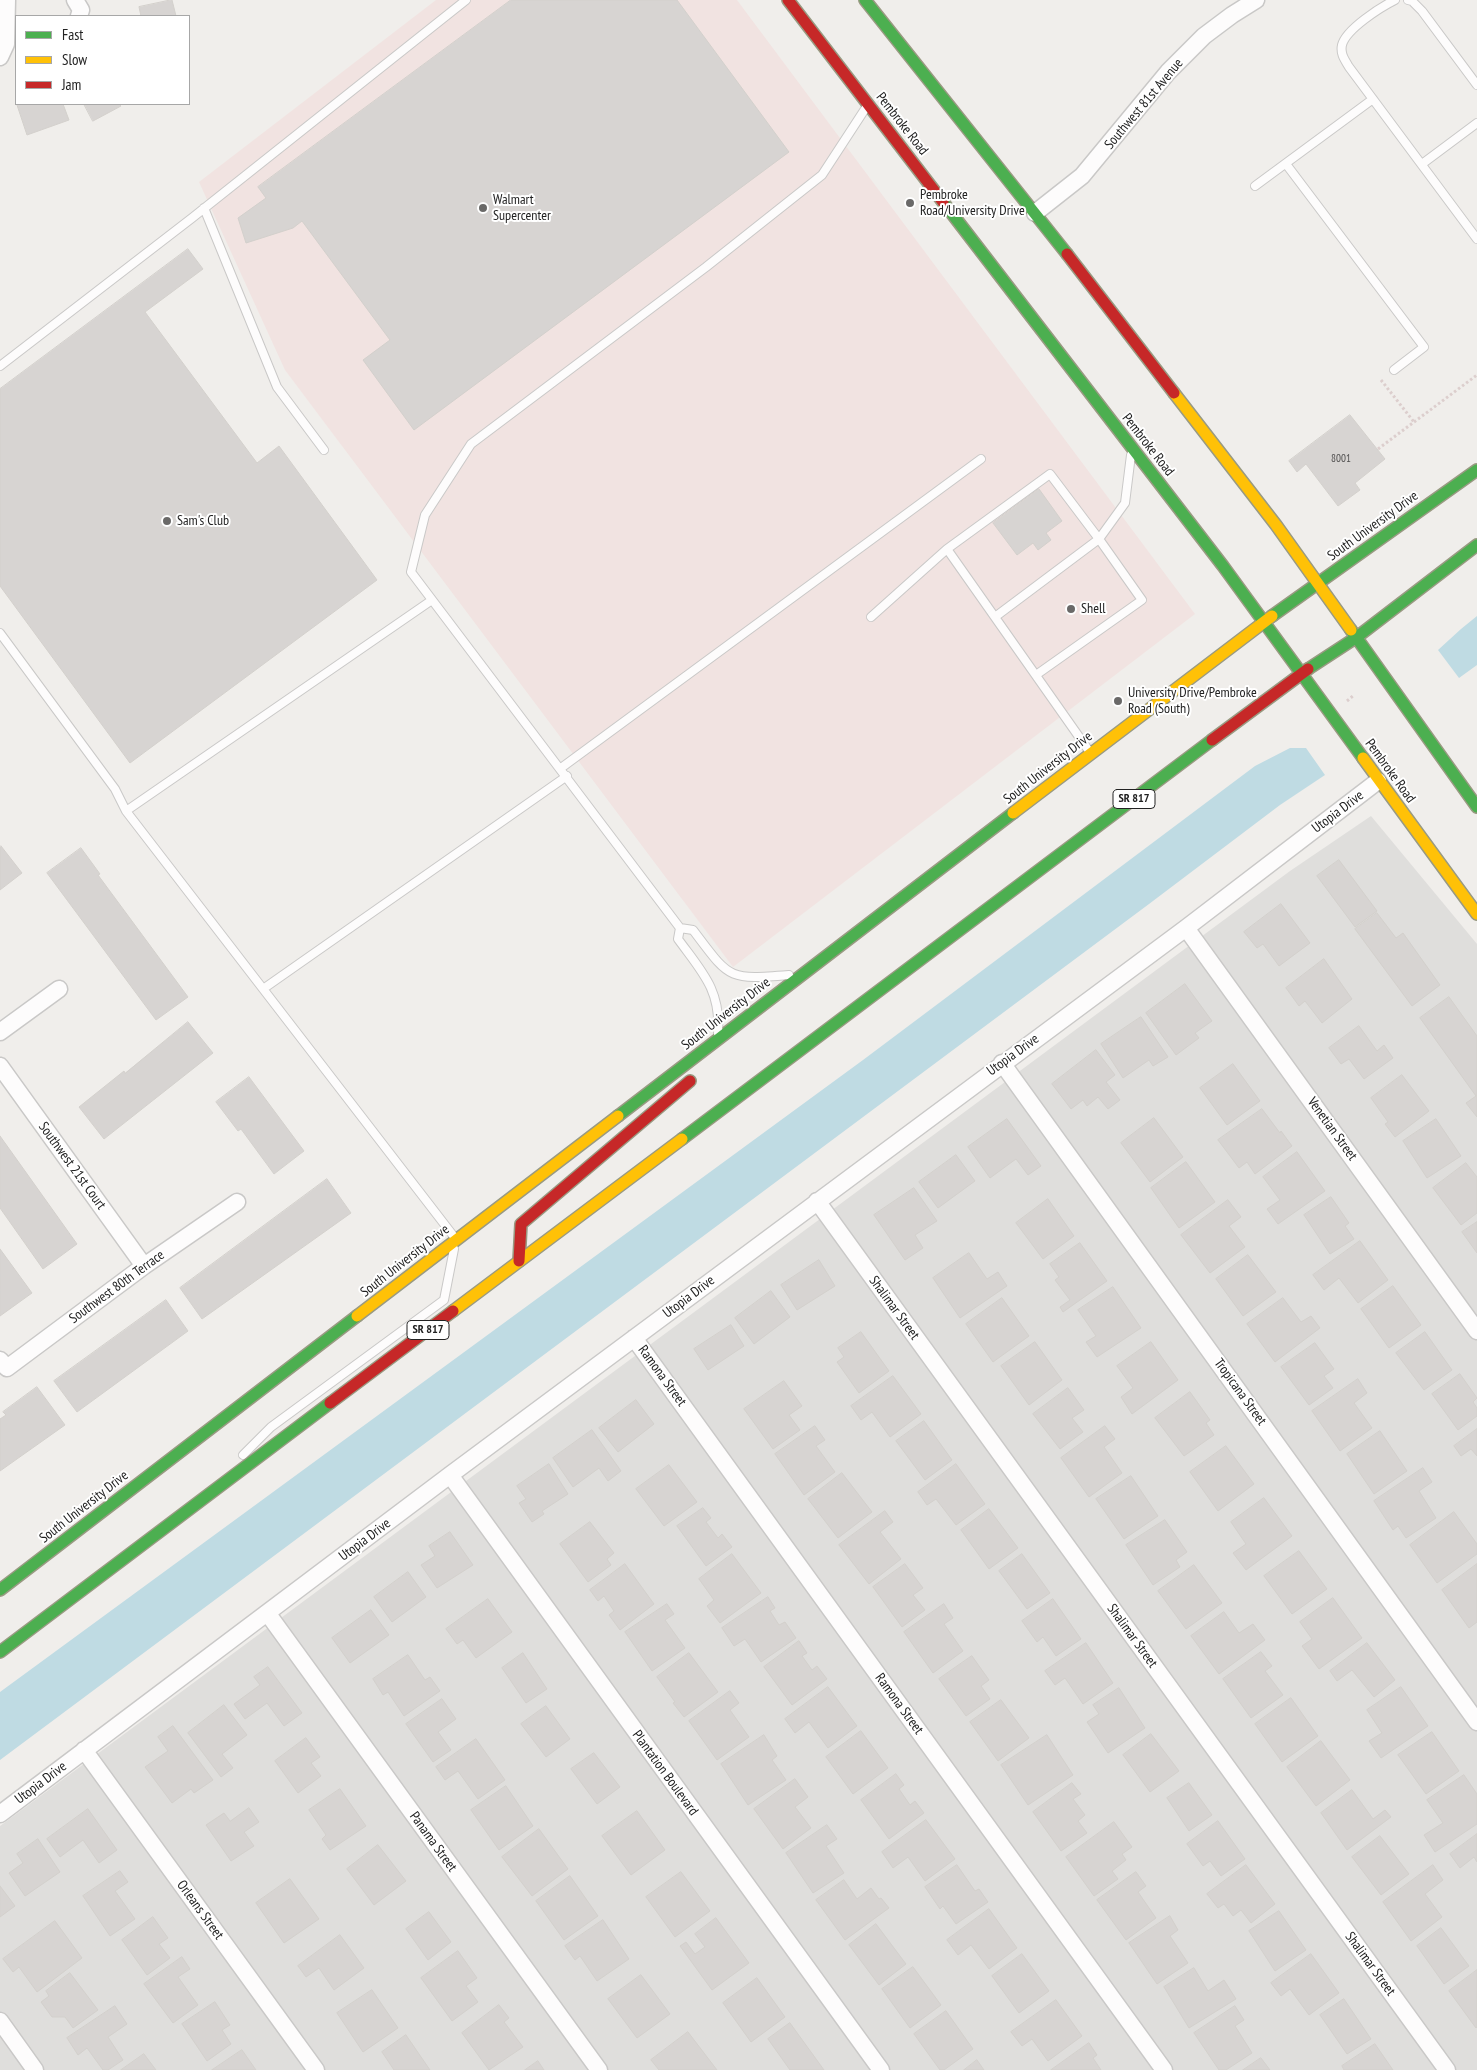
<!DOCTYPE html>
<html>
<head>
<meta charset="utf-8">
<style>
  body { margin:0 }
  #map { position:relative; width:1477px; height:2070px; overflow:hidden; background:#f0eeeb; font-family:"PT Sans Narrow",sans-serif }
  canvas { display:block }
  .legend { position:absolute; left:15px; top:15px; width:175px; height:90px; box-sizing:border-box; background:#fff; border:1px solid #a7a7a7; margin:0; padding:6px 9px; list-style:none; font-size:15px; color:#222 }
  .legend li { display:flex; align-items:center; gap:10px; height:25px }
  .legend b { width:25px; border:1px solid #a7a7a7 }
</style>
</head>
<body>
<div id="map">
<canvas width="1477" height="2070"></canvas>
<ul class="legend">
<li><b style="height:6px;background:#4caf50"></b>Fast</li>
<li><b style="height:6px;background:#ffc107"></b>Slow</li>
<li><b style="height:6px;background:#c62828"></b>Jam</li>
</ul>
</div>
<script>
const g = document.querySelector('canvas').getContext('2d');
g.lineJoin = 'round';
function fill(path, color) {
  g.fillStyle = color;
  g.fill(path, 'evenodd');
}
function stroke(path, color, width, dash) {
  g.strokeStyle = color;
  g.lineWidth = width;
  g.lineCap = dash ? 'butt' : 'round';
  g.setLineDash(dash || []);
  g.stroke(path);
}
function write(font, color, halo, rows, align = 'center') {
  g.font = font + ' "PT Sans Narrow",sans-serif';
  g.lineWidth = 4;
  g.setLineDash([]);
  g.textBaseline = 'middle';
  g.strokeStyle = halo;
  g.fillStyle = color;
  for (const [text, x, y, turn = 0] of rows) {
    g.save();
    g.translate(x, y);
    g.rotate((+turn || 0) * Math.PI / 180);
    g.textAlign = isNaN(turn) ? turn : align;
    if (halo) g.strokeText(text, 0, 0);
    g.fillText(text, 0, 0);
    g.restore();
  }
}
const residential = new Path2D(`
  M1371,816l106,128v1126h-1477v-244l1290,-955z`);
const commercial = new Path2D(`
  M436,0h301l458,614 -462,353 -448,-597 -86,-188z`);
const water = new Path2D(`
  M1477,616v49l-18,13 -21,-28 23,-21z
  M1290,748h16l19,27 -45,30 -131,99 -1149,856v-68l863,-632 392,-294z`);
const building = new Path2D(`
  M172,0l4,16h-35l-2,-9z
  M511,0h166l112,152 -375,278 -51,-70 27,-20 -88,-119 -9,7 -47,15 -8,-25 28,-20 -8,-11z
  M20,104h43l6,16 -42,15 -10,-30z
  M84,104h35l2,2 -28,15z
  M188,249l15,20 -58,43 112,151 22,-17 98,134 -247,183 -130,-177v-197z
  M1350,415l35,44 -30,24 5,7 -22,16 -32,-42 -9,8 -8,-11z
  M1039,489l23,32 -16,12 5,7 -13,10 -5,-7 -16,12 -24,-32z
  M1,846l21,27 -22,17v-43z
  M81,848l19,26 -2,1 90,122 -32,23 -109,-147z
  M1339,860l38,51 -22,16 -38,-51z
  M1281,904l29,39 -31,23 -16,-22 -6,4 -13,-16z
  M1377,913l19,25 7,-5 37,52 -28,21 -57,-77z
  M1324,959l28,40 -30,24 -17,-22 -6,5 -13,-18z
  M1185,984l27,37 -17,12 4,5 -23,17 -30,-42z
  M1449,997l28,39v81l-11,-14 10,-7 -56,-78z
  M1141,1017l27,40 -15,9 -4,-6 -26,18 -22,-34z
  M188,1022l25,31 -109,86 -25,-32 45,-36 1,2z
  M1359,1026l18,25 7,-6 9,13 -29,21 -15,-20 -8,5 -12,-16z
  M1096,1050l19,25 -9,7 14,18 -12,9 -10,-12 -11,9 -4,-6 -12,9 -19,-25z
  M1233,1064l27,37 -33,24 -27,-37z
  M1402,1075l27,36 -34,26 -10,-13 3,-2 -17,-24z
  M249,1077l55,74 -30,23 -33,-45 -3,2 -22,-29z
  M1262,1109l18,24 1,-2 11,15 -37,28 -8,-12 -8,6 -21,-28z
  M1154,1118l29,39 -33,25 -29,-39z
  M1007,1119l34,47 -13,9 -12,-16 -26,19 -22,-31z
  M1436,1119l25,37 -34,22 -24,-37z
  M0,1136l77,108 -34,25 -43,-61z
  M1297,1152l28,39 -47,33 -11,-15 13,-9 -17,-23z
  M956,1155l19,26 -37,27 -19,-26z
  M1186,1162l29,40 -36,26 -28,-40z
  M1466,1163l11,14v36l-16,12 -28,-37z
  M327,1179l24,34 -149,106 -22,-31z
  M914,1188l23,33 -22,14 8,13 -18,12 -31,-45z
  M1331,1197l18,26 -4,3 9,13 -24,15 -26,-39z
  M1048,1199l26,37 -31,23 -27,-36z
  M1228,1200l13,17 -12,9 16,21 -35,26 -29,-38z
  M1477,1222v31l-15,-21z
  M1360,1241l28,39 -30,23 -19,-25 -15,12 -11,-15z
  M1080,1243l27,38 -44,31 -3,-5 10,-7 -15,-20 4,-3 -9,-13z
  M0,1249l32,44 -32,23z
  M969,1253l18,26 11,-7 9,14 -47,32 -27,-40z
  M1248,1255l28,37 -33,24 -27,-37z
  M819,1260l16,26 -38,24 -16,-25z
  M1393,1286l28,39 -32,23 -28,-39z
  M1113,1287l28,41 -44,29 -11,-15 10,-6 -18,-26z
  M771,1291l19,26 -36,27 -19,-26z
  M1002,1298l27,38 -36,26 -27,-38z
  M1283,1298l18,24 10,-6 9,12 -45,34 -28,-38z
  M166,1300l22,31 -111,81 -23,-31z
  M731,1325l13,21 -36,24 -14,-21z
  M861,1332l28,39 -30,22 -22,-31 7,-5 -6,-9z
  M1425,1332l27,38 -28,20 -28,-37z
  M1035,1342l27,38 -33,25 -28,-39z
  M1151,1342l27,38 -46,34 -11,-17 12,-9 -16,-22z
  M1315,1343l19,26 -10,7 9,12 -24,17 -28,-38z
  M1460,1374l17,24 -4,4 4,6v8l-19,14 -26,-36z
  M893,1376l28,38 -31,23 -18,-25 -11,8 -10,-14z
  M1358,1379l9,14 -13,10 18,25 -32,23 -28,-40z
  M784,1381l18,25 -13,9 11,15 -27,19 -29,-40z
  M37,1387l28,38 -65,46v-52l6,-4 -3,-3z
  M1068,1388l16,22 -12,8 11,14 -23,17 -27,-35z
  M1190,1392l20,28 -4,3 8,12 -30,21 -29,-38z
  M636,1400l18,24 -36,28 -19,-24z
  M924,1421l28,39 -27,20 -29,-39z
  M815,1426l10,14 -9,6 19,26 -31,23 -29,-41z
  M1105,1426l10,13 -11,8 18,26 -33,24 -28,-39z
  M1477,1429v27l-6,-7 -10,7 -7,-10z
  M592,1430l29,41 -13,10 -9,-13 -26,19 -20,-29z
  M1380,1431l27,40 -33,23 -27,-40z
  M1226,1446l28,38 -36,27 -28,-39z
  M549,1464l19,30 -26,17 2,3 -12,8 -13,-19 7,-4 -9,-13z
  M956,1464l29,40 -29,21 -20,-26 -9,6 -9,-13z
  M669,1465l28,37 -33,24 -28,-37z
  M1423,1468l9,14 -13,9 17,27 -30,20 -8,-12 -5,4 -19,-29z
  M842,1473l30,39 -34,26 -30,-39z
  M1131,1476l27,40 -34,23 -28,-40z
  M1264,1498l28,38 -46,34 -13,-17 13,-9 -15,-22z
  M703,1508l8,10 -5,4 12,16 4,-4 10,13 -26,19 -29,-40z
  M989,1509l29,39 -29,21 -28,-39z
  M885,1511l8,11 -13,10 21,27 -32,25 -30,-39z
  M1454,1512l23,32v10l-40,29 -27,-38z
  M1165,1520l22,32 -11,8 4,7 -27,18 -27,-40z
  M590,1522l24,31 -7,6 4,6 -23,17 -28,-38z
  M450,1532l23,33 -36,23 -16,-23 14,-9 -6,-10z
  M1299,1551l28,38 -35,25 -28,-38z
  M732,1554l29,39 -41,30 -13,-17 7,-6 -15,-21z
  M1022,1554l28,39 -23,16 -28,-38z
  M625,1564l29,40 -34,26 -11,-15 5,-4 -10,-15 -6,5 -8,-11z
  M905,1564l18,24 -10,7 12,15 -23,17 -29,-40z
  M1477,1564v58l-8,6 -27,-38z
  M1194,1565l28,38 -36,26 -28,-38z
  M408,1572l18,25 -34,25 -18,-25z
  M768,1597l7,11 -5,3 9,14 6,-3 11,16 -35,24 -16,-23 -11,7 -12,-18z
  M1333,1598l29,40 -43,31 -17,-23 10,-7 -12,-17z
  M488,1599l24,33 -36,26 -13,-18 -6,4 -11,-15z
  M1053,1599l28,40 -25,17 -13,-19 -6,5 -15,-21z
  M667,1604l7,10 -9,6 20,28 -33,23 -27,-39z
  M944,1604l9,14 -9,6 19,27 -30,22 -29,-41z
  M371,1610l18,25 -39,28 -18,-25z
  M1224,1612l15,21 14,-9 12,16 -46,34 -28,-38z
  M799,1641l8,12 -5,3 10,14 5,-4 10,13 -35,26 -28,-38z
  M1086,1643l27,40 -30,21 -18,-26 -10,7 -10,-14z
  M1367,1643l28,37 -21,17 -22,-27 -15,11 -7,-10z
  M1261,1652l11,14 -7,5 18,24 -32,23 -28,-39z
  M523,1653l24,36 -21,14 -24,-35z
  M689,1653l29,39 -34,25 -11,-14 2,-1 -18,-25z
  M408,1655l17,25 5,-3 10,14 -36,25 -16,-24 -5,3 -10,-16z
  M972,1656l17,24 -8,6 9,13 -24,17 -27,-37z
  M268,1667l34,46 -18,13 -17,-23 -22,16 -11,-15 26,-19 -6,-8z
  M828,1687l29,39 -29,22 -19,-26 -14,11 -10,-14z
  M1401,1687l27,39 -47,32 -12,-17 13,-8 -15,-23z
  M1119,1688l26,40 -37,25 -21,-31 12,-8 -6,-9z
  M730,1691l9,12 -9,7 19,27 -32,23 -28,-39z
  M1291,1698l27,38 -36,26 -27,-38z
  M442,1699l14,20 -18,13 13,18 -18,12 -27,-38z
  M1001,1700l28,38 -31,23 -28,-39z
  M224,1705l23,30 -25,19 11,14 -12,9 -33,-44z
  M546,1706l24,33 -24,18 -25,-33z
  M173,1726l40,54 -19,13 -3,-4 -19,14 -27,-36 23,-16 -10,-14z
  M861,1731l27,37 -35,26 -27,-37z
  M1432,1732l27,39 -33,23 -28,-39z
  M1151,1734l28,37 -29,21 -27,-37z
  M764,1735l13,21 -5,4 14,20 -38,25 -27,-41z
  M1047,1735l26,40 -45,30 -27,-40z
  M306,1738l14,19 -9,6 10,13 -23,17 -23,-32z
  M476,1739l29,41 -27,19 -20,-28 -13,9 -9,-13z
  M1321,1741l29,39 -34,26 -29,-39z
  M594,1753l26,34 -23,17 -26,-35z
  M896,1774l8,11 -5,4 11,16 5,-4 9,12 -35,26 -28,-39z
  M1464,1775l13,19v30l-42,28 -11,-17 19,-12 -16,-23z
  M795,1779l13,18 -13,10 16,21 -28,21 -29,-40z
  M1072,1783l9,11 -8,5 12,16 -7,6 9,12 -26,18 -28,-39z
  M1189,1783l23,32 -23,16 -22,-33z
  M506,1786l27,40 -34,24 -28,-40z
  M340,1789l26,37 -36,24 -8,-11 4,-4 -17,-25z
  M1352,1790l21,29 12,-9 6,7 -44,33 -26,-37z
  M249,1808l10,14 -15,10 10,14 -23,15 -25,-36 18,-12 6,8z
  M88,1809l29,41 -18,13 -16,-23 -23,17 -13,-18z
  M637,1811l28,39 -34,25 -29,-39z
  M926,1820l29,39 -30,22 -17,-24 -15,11 -11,-16z
  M1218,1821l27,38 -24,17 -11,-15 -7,5 -16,-22z
  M1114,1822l18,25 -10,7 4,6 -14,11 6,8 -24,17 -28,-39z
  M827,1825l10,14 -11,7 18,27 -31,20 -27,-40z
  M539,1829l29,40 -36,27 -30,-39z
  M1477,1834v28l-3,-5 -14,11 -10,-14z
  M1380,1836l29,38 -28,21 -29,-38z
  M38,1839l22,33 -35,24 -16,-23 14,-10 -6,-9z
  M378,1845l28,36 -32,24 -27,-36z
  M957,1865l18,26 4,-2 9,13 -32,22 -13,-18 -3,3 -15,-22z
  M1246,1865l29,39 -24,19 -10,-13 -8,6 -9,-12 -6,4 -11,-14z
  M1433,1865l10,15 -18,14 17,23 -31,24 -28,-39z
  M120,1871l8,11 -13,9 20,28 -25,17 -27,-40z
  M681,1872l29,39 -35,26 -29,-40z
  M1136,1872l10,14 -8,6 18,26 -30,22 -29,-40z
  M570,1876l28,40 -34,24 -28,-39z
  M290,1879l29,40 -35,24 -28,-40z
  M844,1880l13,19 14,-11 8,11 2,-1 8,10 -44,32 -29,-40z
  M0,1886l15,20 -15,11z
  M989,1909l28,39 -28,21 -18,-24 -13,10 -11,-15z
  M1279,1911l27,39 -31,21 -26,-40z
  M429,1912l22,30 -23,18 -22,-31z
  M1170,1916l8,14 -8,6 18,27 -31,21 -28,-41z
  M153,1917l15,21 -9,6 11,14 -23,17 -25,-35z
  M716,1918l33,45 -37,27 -32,-44 6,-4 9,12 10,-7 -10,-13z
  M603,1920l26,39 -32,22 -17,-25 -5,4 -10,-14z
  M55,1921l27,37 -45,34 -18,-25 -6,5 -10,-13z
  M876,1924l30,40 -27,21 -30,-40z
  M1441,1928l28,38 -25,18 -27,-38z
  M340,1935l24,33 -30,22 -15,-22 -13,9 -8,-11z
  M458,1951l19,27 -11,8 12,16 -26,19 -31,-43z
  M1022,1954l27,37 -30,22 -27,-37z
  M1311,1954l28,39 -30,22 -19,-26 -9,7 -10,-13z
  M182,1957l8,12 -12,8 20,28 -25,18 -29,-39z
  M913,1967l28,38 -31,23 -28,-39z
  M1194,1968l14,23 16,-11 12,19 -47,29 -25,-41z
  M1477,1970v57l-1,1 -27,-37z
  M70,1973l28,37 -25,18 -8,-11h-13l-11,-15 8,-6 -3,-5z
  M641,1975l29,39 -33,24 -29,-39z
  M757,1978l28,39 -34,25 -28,-39z
  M372,1990l26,38 -35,24 -26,-39z
  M1344,1999l27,40 -24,15 -27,-39z
  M1056,2000l26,36 -34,25 -16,-22 -10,7 -11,-14z
  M215,2002l15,23 -8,5 9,14 -24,17 -25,-37z
  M499,2005l10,13 -5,4 19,25 -34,23 -27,-37z
  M115,2006l12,18 -19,13 15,23 -15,10h-5l-16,-22 -9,7 -11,-17z
  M1235,2006l9,14 -9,6 17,27 -26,17h-7l-25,-37z
  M946,2011l27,38 -29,21h-4l-26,-36z
  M790,2023l34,47h-34l-22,-31z
  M688,2032l29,38h-58l-8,-10z
  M406,2035l24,35h-36l-12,-18z
  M1089,2043l8,12 -4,3 8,12h-50z
  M1375,2044l18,26h-49l-2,-4z
  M242,2050l14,20h-44z
  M144,2054l12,16h-35z
  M1261,2058l9,12h-27z
  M977,2060l7,10h-20z
  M538,2061l6,9h-19z`);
const path = new Path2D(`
  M1381,380l33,42
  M1378,449l99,-74
  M1347,701l7,-6`);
const lane = new Path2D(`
  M1395,0c-14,7 -49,29 -53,45 -2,9 3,15 7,22l128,172
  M1408,0l4,1 10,10 55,74
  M1286,164l138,183 -30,23
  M1422,164l55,-41
  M1255,186l118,-87
  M204,208l73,179 47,63
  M0,366l192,-148 274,-218
  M432,600l-306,211 329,427
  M871,617l76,-68
  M995,617l104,-78 26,-36 6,-48
  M0,633l115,156 11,22
  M1036,675l106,-75 -43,-61 -49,-65 -103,75 142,202
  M561,768l420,-309
  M680,928l13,2c37,49 34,50 96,45
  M263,989l304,-213
  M718,1033c3,-43 -16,-61 -40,-94l2,-11 -269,-356 14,-57 46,-71 235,-177 116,-92 45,-69
  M243,1455l28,-28 173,-127 10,-51`);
const street = new Path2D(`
  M75,0l6,10 -2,6
  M0,57l6,-13 1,-44
  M1035,213l47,-37 86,-104 36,-36 28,-21 24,-15
  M1186,928l291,403
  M0,1032l59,-43
  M1002,1063l475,659
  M0,1066l144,200
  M817,1201l630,869
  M634,1338l530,732
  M0,1360l7,8 137,-102 93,-64
  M450,1475l431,595
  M268,1614l331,456
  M84,1750l232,320
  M0,1814l450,-339 736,-547 192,-147
  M0,2021l35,49`);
const fast = new Path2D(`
  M865,0l202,254
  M943,202l280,364 140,192
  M1272,616l205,-146
  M1351,630l126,177
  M1308,669l49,-32 120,-92
  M618,1116l395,-303
  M682,1139l530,-399
  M0,1590l357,-274
  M0,1652l330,-249`);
const slow = new Path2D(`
  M1174,393l102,132 75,105
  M1363,758l114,156
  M1013,813l259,-197
  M453,1311l229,-172
  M357,1316l261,-200`);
const jam = new Path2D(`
  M788,0l155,202
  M1067,254l107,139
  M1212,740l96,-71
  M519,1261l2,-37 169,-143
  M330,1403l123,-92`);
const markers = [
  [910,203,5,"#6a6968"],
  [483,208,5,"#6a6968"],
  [167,521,5,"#6a6968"],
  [1071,609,5,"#6a6968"],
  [1118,701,5,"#6a6968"]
];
const numberNames = [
  ["8001",1341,459]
];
const shields = [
  [1134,799,42],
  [428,1330,42]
];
const shieldNames = [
  ["SR 817",1134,799],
  ["SR 817",428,1330]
];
const streetNames = [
  ["Southwest 81st Avenue",1144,104,-50],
  ["Pembroke Road",902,124,52],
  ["Pembroke Road",1148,445,52],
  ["South University Drive",1373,526,-36],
  ["South University Drive",1048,768,-38],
  ["Pembroke Road",1390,771,54],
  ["Utopia Drive",1338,812,-37],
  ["South University Drive",726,1014,-38],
  ["Utopia Drive",1013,1055,-36],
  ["Venetian Street",1332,1129,54],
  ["Southwest 21st Court",72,1166,54],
  ["South University Drive",405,1261,-38],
  ["Southwest 80th Terrace",117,1287,-36],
  ["Utopia Drive",689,1297,-37],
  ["Shalimar Street",894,1308,54],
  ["Ramona Street",662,1376,54],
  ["Tropicana Street",1240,1392,54],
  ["South University Drive",84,1507,-38],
  ["Utopia Drive",365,1540,-37],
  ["Shalimar Street",1132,1636,54],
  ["Ramona Street",899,1704,54],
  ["Plantation Boulevard",665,1773,54],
  ["Utopia Drive",41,1783,-37],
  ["Panama Street",433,1842,54],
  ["Orleans Street",200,1910,54],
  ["Shalimar Street",1370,1964,54]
];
const poiNames = [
  ["Pembroke",920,195],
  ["Road/University Drive",920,211],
  ["Walmart",493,200],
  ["Supercenter",493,216],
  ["Sam's Club",177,521],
  ["Shell",1081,609],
  ["University Drive/Pembroke",1128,693],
  ["Road (South)",1128,709]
];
fill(residential, '#dfdedc');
fill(commercial, '#f1e3e1');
fill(water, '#bfdbe3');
fill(building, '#d7d4d2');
stroke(building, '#d3d0cc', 1);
stroke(lane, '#c9c8c7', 10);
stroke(street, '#c9c8c7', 19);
stroke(fast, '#999a82', 14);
stroke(slow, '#999a82', 14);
stroke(jam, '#999a82', 14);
stroke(path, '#dccecd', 3, [2.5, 2.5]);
stroke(lane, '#fdfcfc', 8);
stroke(street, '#fdfcfc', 16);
stroke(fast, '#4caf50', 11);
stroke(slow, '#ffc107', 11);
stroke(jam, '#c62828', 11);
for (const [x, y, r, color] of markers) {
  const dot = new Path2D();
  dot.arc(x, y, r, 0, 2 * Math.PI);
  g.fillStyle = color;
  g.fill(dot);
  stroke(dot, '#fff', 2);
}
write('11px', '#4f4e4e', null, numberNames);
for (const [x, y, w] of shields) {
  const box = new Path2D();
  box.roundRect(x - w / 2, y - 9.5, w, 19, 4);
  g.fillStyle = '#fff';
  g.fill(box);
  stroke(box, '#222', 1);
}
write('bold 12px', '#222', null, shieldNames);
write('14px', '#222', '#fff', streetNames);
write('14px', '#222', '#fff', poiNames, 'left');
</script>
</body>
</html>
